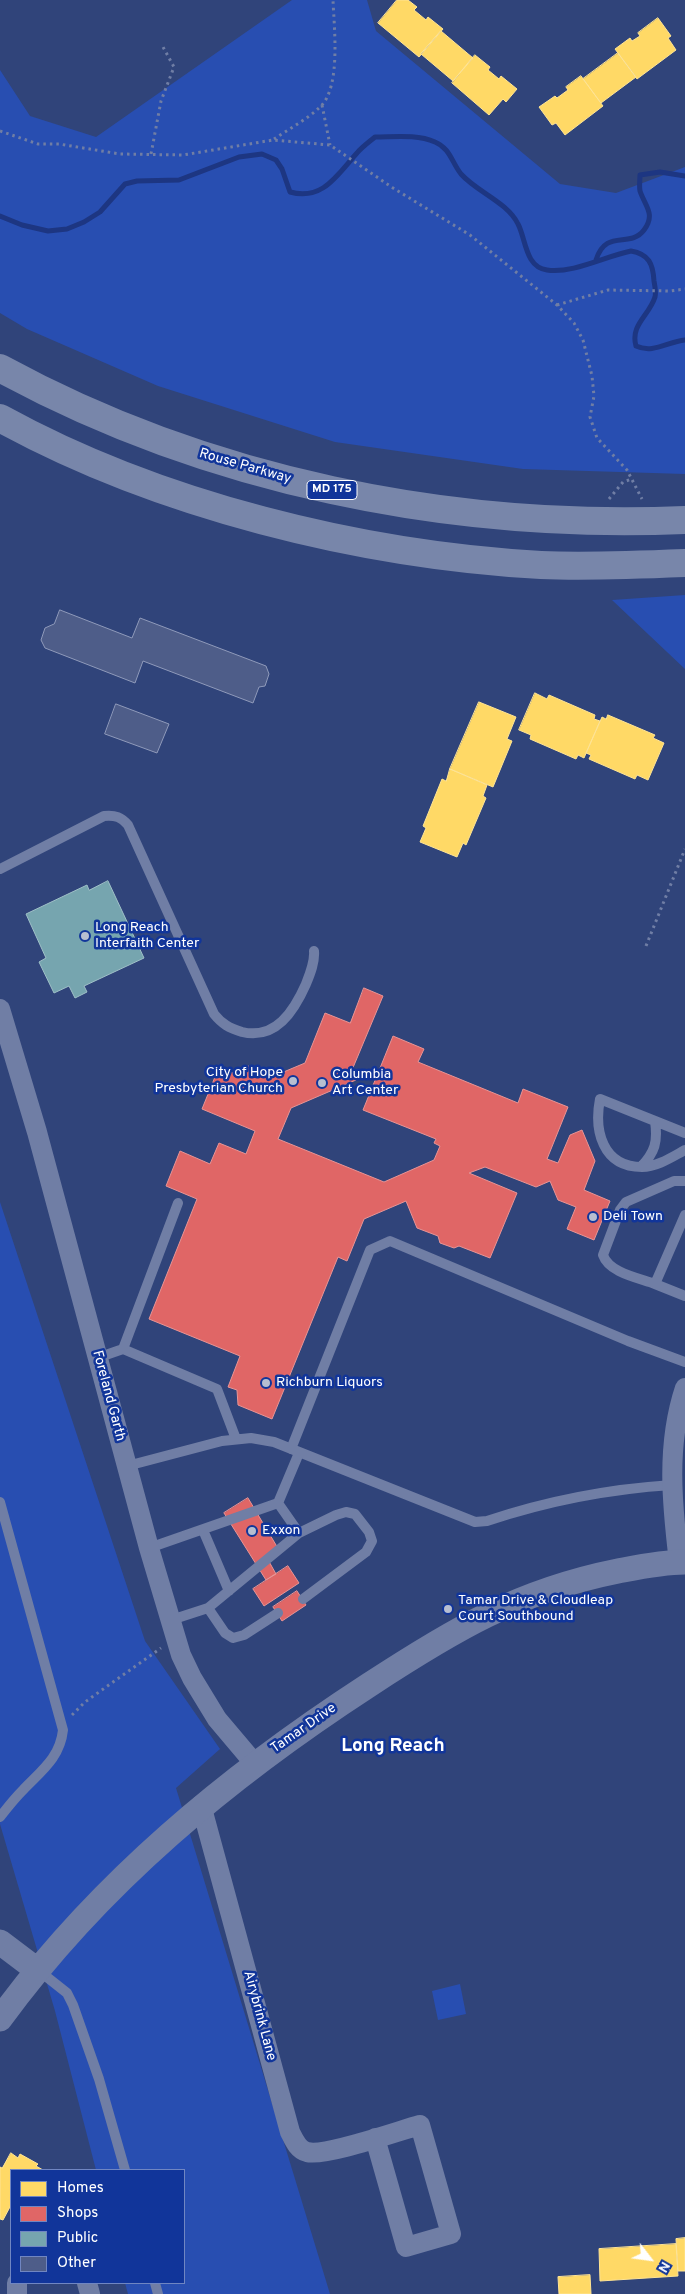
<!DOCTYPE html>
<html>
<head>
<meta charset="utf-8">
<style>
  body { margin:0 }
  #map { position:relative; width:685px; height:2294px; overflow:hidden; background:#30447a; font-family:Overpass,sans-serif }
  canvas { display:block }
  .legend { position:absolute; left:10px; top:2169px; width:175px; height:115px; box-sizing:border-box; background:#11359a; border:1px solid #7086c2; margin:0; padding:6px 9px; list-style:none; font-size:15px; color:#fff }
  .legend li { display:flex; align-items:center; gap:10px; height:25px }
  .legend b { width:25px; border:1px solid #7086c2 }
  .north { position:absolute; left:625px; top:2234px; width:50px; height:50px; -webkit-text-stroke:4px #11359a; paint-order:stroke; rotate:120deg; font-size:14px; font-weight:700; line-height:20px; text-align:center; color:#fff }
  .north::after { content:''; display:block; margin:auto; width:18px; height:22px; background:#fff; clip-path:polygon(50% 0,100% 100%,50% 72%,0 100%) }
</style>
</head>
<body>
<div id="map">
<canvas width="685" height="2294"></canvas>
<ul class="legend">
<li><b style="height:14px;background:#ffd966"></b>Homes</li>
<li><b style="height:14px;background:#e06666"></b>Shops</li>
<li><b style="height:14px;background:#76a5af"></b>Public</li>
<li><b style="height:14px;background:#4e5d89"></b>Other</li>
</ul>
<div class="north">N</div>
</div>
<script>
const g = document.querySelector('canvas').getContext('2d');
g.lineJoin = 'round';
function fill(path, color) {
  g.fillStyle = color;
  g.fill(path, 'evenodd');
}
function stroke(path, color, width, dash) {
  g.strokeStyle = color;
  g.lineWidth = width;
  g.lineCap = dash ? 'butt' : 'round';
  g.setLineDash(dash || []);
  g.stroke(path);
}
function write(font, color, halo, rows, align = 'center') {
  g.font = font + ' Overpass,sans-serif';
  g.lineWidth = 5;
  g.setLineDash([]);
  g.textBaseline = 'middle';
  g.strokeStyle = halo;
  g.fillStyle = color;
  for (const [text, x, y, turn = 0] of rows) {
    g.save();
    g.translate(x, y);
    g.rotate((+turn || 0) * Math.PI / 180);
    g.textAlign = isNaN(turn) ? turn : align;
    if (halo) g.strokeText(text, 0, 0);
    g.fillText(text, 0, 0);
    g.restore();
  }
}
const green = new Path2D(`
  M292,0h75l9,31 184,153 56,9 69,-26v307l-162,-5 -188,-27 -177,-56 -131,-57 -27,-16v-243l30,46 66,21z
  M685,595v74l-73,-69z
  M0,1202l145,439 75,108 -44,39 154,506h-202l-3,-11h59v-113h-88l-41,-159 -55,-187z
  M460,1984l6,30 -28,6 -6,-29z`);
const homes = new Path2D(`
  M397,0h11l9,7 -3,3 12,10 2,-3 15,12 -24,28 -41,-34z
  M658,18l13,18 -3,2 8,12 -39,29 -22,-30 15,-11 2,3 8,-5 -2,-3z
  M441,31l32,27 -20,23 -32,-27z
  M618,53l18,24 -35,26 -18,-24z
  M475,55l15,12 -2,3 11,9 2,-3 16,13 -11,13 -3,-3 -14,16 -37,-32z
  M581,76l22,30 -38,29 -9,-12 -4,2 -13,-18 16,-11 2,2 11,-8 -2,-3z
  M535,693l12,6 2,-4 46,20 -1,4 6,2 -16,37 -6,-3 -2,4 -46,-20 1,-4 -12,-5z
  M479,702l37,15 -9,22 5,2 -19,46 -43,-18z
  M608,715l47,20 -2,3 11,5 -16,37 -11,-5 -2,4 -46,-20 2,-4 -5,-2 16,-36 4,2z
  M450,769l37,16 -4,11 3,2 -20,47 -3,-2 -6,14 -37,-15 6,-14 -3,-2 19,-47 4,2z
  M11,2153l7,5 2,-4 18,10 -2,2 7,4h-32v35l-8,15 -3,-1v-52l2,1z
  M685,2238v33h-7l-2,-32z
  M676,2244l2,32 -78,5 -1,-32z
  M590,2275l1,19h-32l-1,-17z`);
const shops = new Path2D(`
  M364,988l19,8 -31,74 4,10 -65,28 -13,31 106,43 50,-22 6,-14 -6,-3 2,-4 -73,-29 30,-74 31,13 -6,13 100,41 5,-14 45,18 -21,52 11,4 12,-28 12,-5 13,31 -11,29 26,11 -16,39 -27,-11 9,-22 -18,-7 -8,-19 -14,6 -51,-20 -16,6 48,20 -27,65 -31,-12 -5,2 -14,-5 -2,-7 -21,-8 -11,-27 -42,18 -17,42 -9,-4 -66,162 -34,-14 -1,-15 -9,-3 12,-31 -91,-37 48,-120 -31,-13 14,-35 30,13 9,-21 27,11 9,-23 -53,-22 17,-42 14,6 15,-7 26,10 31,-13 20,-50 25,10z
  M248,1498l31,52 -12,8 9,16 -10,6 -42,-67z
  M288,1566l11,17 -35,23 -11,-17z
  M297,1591l9,14 -24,16 -9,-14z`);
const public = new Path2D(`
  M108,881l36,77 -60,28 3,6 -12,6 -6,-12 -15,7 -15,-31 7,-4 -20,-44 61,-29 2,5z`);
const stream = new Path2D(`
  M0,216l22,9 26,6 19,-2 17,-7 16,-10 25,-28 12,-3 42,-1 60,-23 23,-3 14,6 6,9 8,23c33,9 47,-17 67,-39 5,-6 12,-11 18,-16 19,0 42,-3 60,5 15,6 17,21 26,32 16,18 46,28 57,50 8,15 7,43 29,46 25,4 59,-14 84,-19 18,3 22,13 23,30 1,5 2,12 1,16 -6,19 -25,28 -19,49 17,8 31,-4 49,-6
  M596,260c10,-32 34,-11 48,-30 12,-16 1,-24 -4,-39 -1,-5 0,-11 0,-16l20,-3 25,4`);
const building = new Path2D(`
  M60,610l72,28 8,-20 126,48 3,8 -4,12 -6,1 -6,16 -110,-42 -8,22 -90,-35 -4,-8 4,-12 9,-4z
  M116,704l53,20 -12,29 -52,-19z`);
const path = new Path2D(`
  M322,105l8,40
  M0,131l38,13h21l61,10 63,1 90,-15 57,5 63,43 77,47 87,70 17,18 9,17 9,36 2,20 -4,21 7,21 30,32 15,29
  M274,139c15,-10 34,-20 47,-33 20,-20 13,-79 12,-106
  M151,154l10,-53 13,-34 -11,-20
  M557,305l51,-15 62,1 15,-2
  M609,499l14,-17 9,-3
  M646,946l39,-97
  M72,1715l13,-13 76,-54`);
const service = new Path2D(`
  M0,869l104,-53c12,-1 17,1 24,9l86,189c8,10 15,14 28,18 34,8 52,-21 64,-48 4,-10 9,-22 8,-33
  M685,1133l-85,-34c-6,31 2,68 42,68 15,0 30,-10 43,-17
  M641,1167c14,-15 17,-25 14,-46
  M685,1215l-30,69 30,12
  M655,1284c-16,-6 -46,-11 -52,-29l17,-45 6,-8 48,-21h11
  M123,1349l55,-146
  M97,1358l26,-9 94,40 19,50
  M291,1449l79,-199 20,-9 238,100 57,21
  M127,1466l95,-25 29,-3 23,4 201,80 12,-1c60,-20 122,-32 185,-36
  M0,1502l63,228c-3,28 -22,41 -40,60 -8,8 -16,18 -23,27
  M203,1530l26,61
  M299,1533l37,-18 10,-3 9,2 14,18 3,9 -6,11 -63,47
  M149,1548l129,-45 21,-50
  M208,1608l17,25 8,5 11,-3 34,-22
  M171,1620l37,-12 91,-75 -21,-30
  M38,1970l29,23 6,12 26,74 26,91
  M155,2283l3,11`);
const minor = new Path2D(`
  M0,1009l37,123 112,416 32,107 11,23 25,41 38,45
  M679,1562c-7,-58 -13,-117 6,-174
  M201,1805l89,327c4,8 8,18 17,20 18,5 91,-21 113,-27l31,109 -45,13 -31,-109
  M17,2283v11
  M87,2283l3,11`);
const tertiary = new Path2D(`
  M0,1942l37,28
  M0,2019c99,-136 229,-243 369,-334 84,-55 149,-94 249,-114 21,-4 45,-9 67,-9`);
const primary = new Path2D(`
  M0,368c207,113 450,162 685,152
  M0,418c158,87 361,137 541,147 48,2 96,0 144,-2`);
const markers = [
  [85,936,5,"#b7bed0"],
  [293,1081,5,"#b7bed0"],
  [322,1083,5,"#b7bed0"],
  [593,1217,5,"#b7bed0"],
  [266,1383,5,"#b7bed0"],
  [252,1531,5,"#b7bed0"],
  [448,1609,5,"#b7bed0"]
];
const shields = [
  [332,490,50]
];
const shieldNames = [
  ["MD 175",332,490]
];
const streetNames = [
  ["Rouse Parkway",245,467,16],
  ["Foreland Garth",108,1396,75],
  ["Tamar Drive",304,1729,-35],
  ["Airybrink Lane",259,2016,75]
];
const poiNames = [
  ["Long Reach",95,928],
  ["Interfaith Center",95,944],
  ["City of Hope",283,1073,"right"],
  ["Presbyterian Church",283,1089,"right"],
  ["Columbia",332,1075],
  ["Art Center",332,1091],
  ["Deli Town",603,1217],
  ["Richburn Liquors",276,1383],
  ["Exxon",262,1531],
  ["Tamar Drive & Cloudleap",458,1601],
  ["Court Southbound",458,1617]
];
const districtNames = [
  ["Long Reach",393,1747]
];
fill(green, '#284eb1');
fill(homes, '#ffd966');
stroke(homes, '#ffe494', 1);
fill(shops, '#e06666');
stroke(shops, '#e99494', 1);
fill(public, '#76a5af');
stroke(public, '#9fc0c7', 1);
stroke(stream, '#1d3682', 5);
fill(building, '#4e5d89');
stroke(building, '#8f9aba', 1);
stroke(path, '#707ea5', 3, [2.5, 4]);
stroke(service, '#707ea5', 10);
stroke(minor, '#707ea5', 20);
stroke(tertiary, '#707ea5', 25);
stroke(primary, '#7886aa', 28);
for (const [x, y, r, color] of markers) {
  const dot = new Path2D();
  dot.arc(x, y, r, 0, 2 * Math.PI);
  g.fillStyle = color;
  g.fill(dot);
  stroke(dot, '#11359a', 2);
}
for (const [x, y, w] of shields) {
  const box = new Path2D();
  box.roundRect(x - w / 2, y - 9.5, w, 19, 4);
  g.fillStyle = '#11359a';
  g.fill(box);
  stroke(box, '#fff', 1);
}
write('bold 12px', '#fff', null, shieldNames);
write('14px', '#fff', '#11359a', streetNames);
write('14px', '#fff', '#11359a', poiNames, 'left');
write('bold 19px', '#fff', '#11359a', districtNames);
</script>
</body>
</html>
